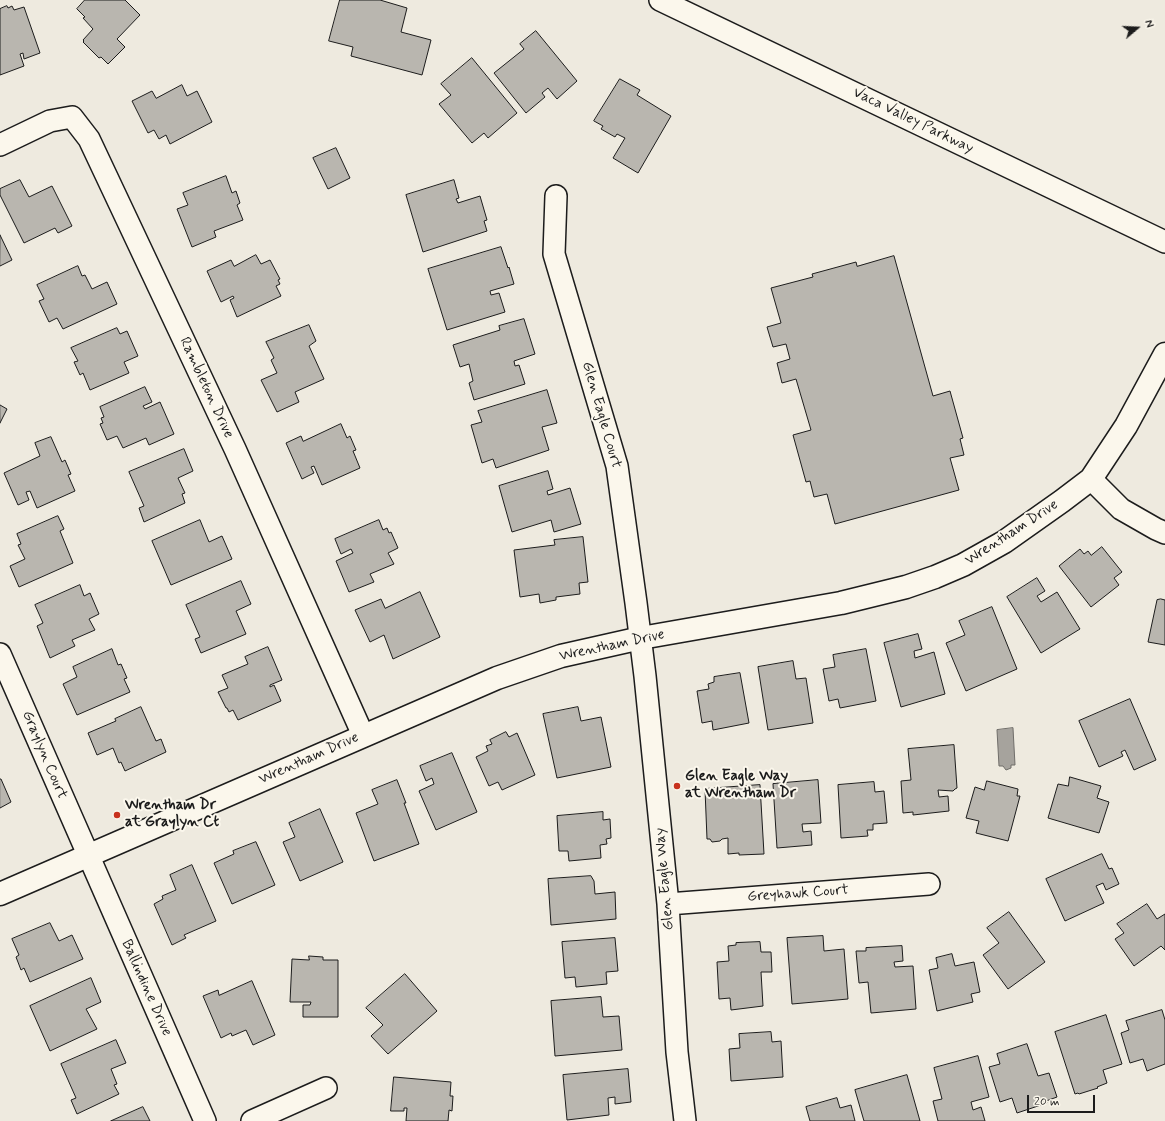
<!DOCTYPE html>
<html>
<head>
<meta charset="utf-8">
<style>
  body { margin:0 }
  #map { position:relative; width:1165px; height:1121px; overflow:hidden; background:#eeeadf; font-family:Mynerve,sans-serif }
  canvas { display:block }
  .north { position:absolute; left:1117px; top:8px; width:40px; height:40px; -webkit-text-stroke:3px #fbf7ec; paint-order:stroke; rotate:71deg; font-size:11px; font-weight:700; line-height:16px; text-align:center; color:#1c1c1c }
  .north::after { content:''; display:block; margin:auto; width:14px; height:18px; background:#1c1c1c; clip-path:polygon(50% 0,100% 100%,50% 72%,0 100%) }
  .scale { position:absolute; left:1027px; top:1095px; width:68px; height:18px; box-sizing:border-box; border:2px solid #1c1c1c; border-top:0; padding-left:5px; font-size:12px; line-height:14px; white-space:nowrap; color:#1c1c1c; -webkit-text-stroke:3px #fbf7ec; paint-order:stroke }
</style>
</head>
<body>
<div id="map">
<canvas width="1165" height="1121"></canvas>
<div class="north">N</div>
<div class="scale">20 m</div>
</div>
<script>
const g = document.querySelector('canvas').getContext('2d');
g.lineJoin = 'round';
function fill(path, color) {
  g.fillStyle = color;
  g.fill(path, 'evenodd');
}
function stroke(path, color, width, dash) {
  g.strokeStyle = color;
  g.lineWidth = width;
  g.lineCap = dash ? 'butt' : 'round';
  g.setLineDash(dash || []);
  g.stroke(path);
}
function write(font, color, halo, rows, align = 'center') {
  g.font = font + ' Mynerve,sans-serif';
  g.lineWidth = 4;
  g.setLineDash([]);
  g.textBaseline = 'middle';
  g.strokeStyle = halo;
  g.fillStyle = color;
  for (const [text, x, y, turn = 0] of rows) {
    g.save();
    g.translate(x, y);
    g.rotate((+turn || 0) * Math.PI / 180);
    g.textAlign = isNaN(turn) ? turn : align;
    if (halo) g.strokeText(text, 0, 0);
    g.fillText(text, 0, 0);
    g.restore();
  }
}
const water = new Path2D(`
  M1013,728l2,37h-4v3l-5,2 -3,-4h-4l-2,-36z`);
const building = new Path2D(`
  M85,0h40l15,15 -23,24 8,8 -17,17 -7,-7 -2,1 -16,-16 1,-1 -1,-1 10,-11 -10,-11 2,-1 -8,-8z
  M340,0h40l27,8 -6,24 30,8 -9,35 -71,-19 2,-9 -24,-6z
  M7,6l1,2 4,-2 2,4 10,-3 16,46 -16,6 -1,-6 -3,1 4,12 -24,9v-66z
  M536,31l41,50 -20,18 -9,-11 -6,5 3,4 -19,16 -32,-40 30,-24 -4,-5z
  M472,58l45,55 -29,25 -4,-5 -12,10 -33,-39 12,-9 -10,-11z
  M620,79l20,11 -3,5 34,21 -33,57 -25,-15 12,-20 -8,-4 -2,3 -14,-8 2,-3 -9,-5z
  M182,85l5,11 10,-5 15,31 -42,22 -4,-9 -7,4 -5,-9 -6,3 -16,-32 20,-10 4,7z
  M336,148l14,30 -22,11 -15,-31z
  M226,176l6,17 4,-2 4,12 -3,2 6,15 -29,11 2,6 -24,10 -15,-38 11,-4 -5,-12z
  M20,180l9,17 23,-11 20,40 -14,7 -3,-5 -31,15 -24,-48v-6z
  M454,180l5,18 -3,1 2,4 22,-7 7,24 -3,1 3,10 -64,21 -17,-57z
  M0,235l12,25 -12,6z
  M501,247l7,21 1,-1 5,17 -24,7 1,4 8,-2 6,19 -58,18 -19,-61z
  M256,255l5,9 9,-4 10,19 -2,1 2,4 -4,2 5,10 -44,21 -7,-17 4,-2 -1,-2 -12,6 -14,-31 24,-11 3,6z
  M894,256l39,140 17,-5 13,47 -3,1 4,16 -14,3 9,32 -124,34 -8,-30 -13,3 -4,-16 -4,1 -13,-47 18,-5 -15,-51 -14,4 -5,-20 13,-4 -4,-15 -13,3 -6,-20 14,-4 -10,-35 42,-11 -1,-3 44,-12 1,4z
  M78,266l4,10 3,-1 7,14 15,-7 10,22 -54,25 -6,-11 -8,4 -10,-21 5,-2 -7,-14z
  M524,319l11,35 -21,7 1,5 4,-1 6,19 -51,16 -5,-17 4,-2 -4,-17 -9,3 -7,-22 47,-15 -1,-4z
  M309,325l7,16 -7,5 15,33 -29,13 4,10 -22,10 -16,-32 16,-7 -6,-13 3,-2 -8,-16z
  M117,328l3,6 7,-3 11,25 -14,6 5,11 -39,17 -7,-17 -3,2 -6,-13 4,-1 -7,-13z
  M145,387l7,15 -9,4 2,3 15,-7 14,32 -25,11 -3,-7 -23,10 -6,-12 -10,4 -7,-16 3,-1 -2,-5 3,-1 -4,-10z
  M547,390l10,33 -15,4 7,23 -53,18 -3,-9 -11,4 -11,-38 11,-3 -4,-11z
  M0,405l7,4 -7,14z
  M341,424l6,14 3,-2 6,14 -3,1 7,17 -38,17 -8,-19 -3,1 3,6 -12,6 -16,-36 15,-7 2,5z
  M51,437l11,25 3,-2 6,14 -3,1 7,16 -38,17 -7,-17 -4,1 3,8 -11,5 -14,-32 36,-17 -5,-13z
  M184,449l9,22 -15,7 7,15 -3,1 3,9 -41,19 -5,-14 5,-2 -15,-34z
  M548,471l5,18 -6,2 1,4 22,-7 11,36 -27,8 -3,-12 -39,12 -13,-46z
  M58,516l6,13 -4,2 13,32 -54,24 -9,-21 15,-7 -7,-14 3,-1 -4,-10z
  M200,520l9,22 13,-6 10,23 -61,26 -19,-44z
  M379,520l4,10 4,-2 2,5 2,-1 7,16 -10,5 6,11 -24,10 4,8 -25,10 -13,-31 17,-8 -2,-4 -10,5 -6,-15z
  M583,537l5,45 -9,1 1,11 -24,3v3l-16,3 -1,-9 -19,3 -6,-47 41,-5 -1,-5z
  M1102,547l20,25 -8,6 5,7 -28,22 -32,-41 21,-17 4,5 4,-3 3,4z
  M1037,578l8,13 -8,5 4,6 16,-10 23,37 -39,24 -34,-56z
  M241,581l10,23 -15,7 10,23 -45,19 -6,-14 5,-2 -14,-32z
  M80,585l4,11 6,-3 9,21 -10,5 6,11 -23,10 3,6 -25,12 -13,-32 6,-3 -8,-18z
  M420,592l20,45 -47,22 -9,-24 -14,7 -15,-32 26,-11 4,9z
  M1161,599l4,1v45l-17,-3 9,-42z
  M992,607l25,62 -51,22 -20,-48 19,-8 -6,-14z
  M918,634l4,15 -8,2 1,7 19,-6 11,42 -44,13 -17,-64z
  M268,647l14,33 -12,5v2l4,-2 7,16 -43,19 -5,-10 -4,2 -2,-4h-1l-8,-16 10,-4 -6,-13 26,-11 -3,-7z
  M112,649l6,16 3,-1 6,14 -3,1 6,13 -53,23 -14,-31 14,-7 -4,-10z
  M866,649l10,52 -36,7 -2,-9 -9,2 -6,-32 12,-2 -2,-12z
  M793,661l3,18 10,-1 7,45 -45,7 -10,-63z
  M740,673l9,50 -36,7 -1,-9 -10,2 -5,-32 12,-2 -1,-5 6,-2v-5z
  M1130,699l26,61 -22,10 -9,-20 -4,2 2,4 -24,11 -20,-46z
  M141,707l15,34 5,-2 5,13 -41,19 -4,-9 -2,1 -6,-15 -16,7 -9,-22 28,-12 -1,-2z
  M578,707l3,14 20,-4 10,50 -54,11 -14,-64z
  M506,732l3,5 8,-4 18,42 -33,15 -4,-8 -9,4 -13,-29 12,-6 -2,-5 6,-2 -2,-4z
  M954,745l3,43 -2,1 -2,2 -15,-1 1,7 9,-1 1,15 -36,4v-3l-10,1 -2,-32 10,-1 -3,-31z
  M452,753l25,59 -41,18 -17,-39 15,-7 -2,-6 -6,3 -6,-15z
  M1070,777l31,9 -4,12 12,4 -10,31 -51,-15 10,-34 10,2z
  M0,779h1l10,23 -11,6z
  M397,780l9,23h-2l15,41 -45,17 -18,-48 22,-9 -6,-14z
  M818,780l3,43 -19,1 1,8 8,-1 1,14 -35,3 -4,-64z
  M987,781l31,8 -1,7h3l-12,45 -32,-8 3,-12 -13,-3 9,-31 9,3z
  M874,782l1,10 9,-1 3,32 -14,1v6h-6l1,6 -27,2 -3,-53z
  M760,785l4,69 -25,1v-2l-11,1v-16l-6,1 -2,2 -8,1 -2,-3h-3l-2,-50z
  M320,809l23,53 -43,19 -17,-39 12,-5 -6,-14z
  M603,812v8l7,-1 1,19 -5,1 1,5 -7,1 1,13 -32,3 -1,-10h-9l-2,-35z
  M256,842l19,43 -43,19 -18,-41 20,-9 -1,-3z
  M1102,854l7,15 3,-1 7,16 -13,6 -3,-7 -7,3 8,17 -39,18 -19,-42z
  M192,865l24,56 -32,14 2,3 -14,7 -18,-41 9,-5 -1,-3 14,-6 -6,-15z
  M591,876l3,5 1,13 20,-2 1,27 -65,6 -3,-46z
  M1147,904l10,15 8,-5v36l-4,-4 -27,20 -19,-27 9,-6 -7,-9z
  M1009,912l36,50 -37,27 -25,-34 16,-12 -12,-15z
  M50,923l9,18 13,-6 11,24 -53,23 -6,-14 -3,2 -5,-13 3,-2 -7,-16z
  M823,936l1,15 20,-2 4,50 -56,5 -5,-66z
  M615,938l3,33 -12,1 1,12 -31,3 -1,-10 -10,1 -3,-36z
  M760,942l1,10h10l1,20h-11l2,34 -32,4 -1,-12 -11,1 -2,-37 12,-1 -1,-15 8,-1v-2z
  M902,946l1,15 -9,1 1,5 18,-1 3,43 -45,4 -3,-31 -9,1 -3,-32h10v-3z
  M952,954l3,12 19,-4 6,30 -9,2 2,8 -36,9 -8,-41 9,-2 -2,-10z
  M309,956l14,1v3h15v57h-35v-12h7l1,-3h-21l2,-43 17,1z
  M405,974l32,37 -49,43 -17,-18 12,-11 -17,-17z
  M91,978l10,24 -15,7 11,20 -47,22 -20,-45z
  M252,981l23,54 -22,10 -7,-15 -14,6 -1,-3 -10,5 -18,-42 15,-6 1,5z
  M601,997l2,20 16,-1 3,34 -67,6 -4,-55z
  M1162,1010l3,10v44l-18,7 -4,-12 -13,4 -9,-30 8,-3 -3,-9z
  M1106,1015l16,49 -19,6 4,13 -10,4 1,1 -19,6 -1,-1 -3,1 -20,-62z
  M771,1032l1,10 9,-1 2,36 -52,4 -2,-32 11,-1 -1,-14z
  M116,1040l10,23 -15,6 6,15 -3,1 5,9 -42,20 -6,-14 5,-2 -15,-34z
  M1027,1044l11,32 11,-3 8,24 -11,4 1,2 -30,10 -5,-15 -12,4 -11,-35 11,-3 -3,-10z
  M978,1056l11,41 -18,5 2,8 8,-3 4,14h-47l-5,-20 9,-2 -8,-31z
  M628,1069l3,33 -16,2v-7l-7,1 1,17 -42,5 -4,-45z
  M907,1075l13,46h-56l-9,-31z
  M394,1077l57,5 -1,14h3l-1,15 -3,-1 -1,11h-42l1,-13h-3v3h-13z
  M837,1098l3,10 11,-3 4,16h-45l-4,-14z
  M143,1107l7,14h-39z`);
const minor = new Path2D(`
  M660,0l505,242
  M0,145l50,-24 22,-4 17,22 146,310 128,286
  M556,196l-2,58 63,212 19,137 9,73 23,228 9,148 8,69
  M1091,479l30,30 35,20 9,4
  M0,654l205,467
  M668,904l261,-20
  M252,1121l74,-33`);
const tertiary = new Path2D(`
  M0,894l497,-216 64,-22 80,-18 200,-35 65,-16 29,-10 28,-12 41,-23 58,-41 29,-22 35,-53 39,-72`);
const markers = [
  [677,786,4,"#c8321e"],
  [117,815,4,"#c8321e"]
];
const streetNames = [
  ["Vaca Valley Parkway",913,121,26],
  ["Rambleton Drive",206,388,65],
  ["Glen Eagle Court",601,415,74],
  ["Wrentham Drive",1012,533,-33],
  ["Wrentham Drive",612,646,-12],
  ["Graylyn Court",44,755,67],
  ["Wrentham Drive",309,759,-24],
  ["Glen Eagle Way",665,879,-95],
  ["Greyhawk Court",798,894,-4],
  ["Ballindine Drive",146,988,66]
];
const poiNames = [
  ["Glen Eagle Way",685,777],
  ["at Wrentham Dr",685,794],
  ["Wrentham Dr",125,806],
  ["at Graylyn Ct",125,823]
];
fill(water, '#a6a39d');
stroke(water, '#6f6d69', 1);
fill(building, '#b9b6af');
stroke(building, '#1c1c1c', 1);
stroke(minor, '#1c1c1c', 24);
stroke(tertiary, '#1c1c1c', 25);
stroke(minor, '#fbf7ec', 21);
stroke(tertiary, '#fbf7ec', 22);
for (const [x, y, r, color] of markers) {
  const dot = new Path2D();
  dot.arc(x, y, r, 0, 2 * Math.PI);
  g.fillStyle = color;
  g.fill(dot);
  stroke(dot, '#fbf7ec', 1.5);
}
write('15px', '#1c1c1c', '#fbf7ec', streetNames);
write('bold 15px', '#1c1c1c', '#fbf7ec', poiNames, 'left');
</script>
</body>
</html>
